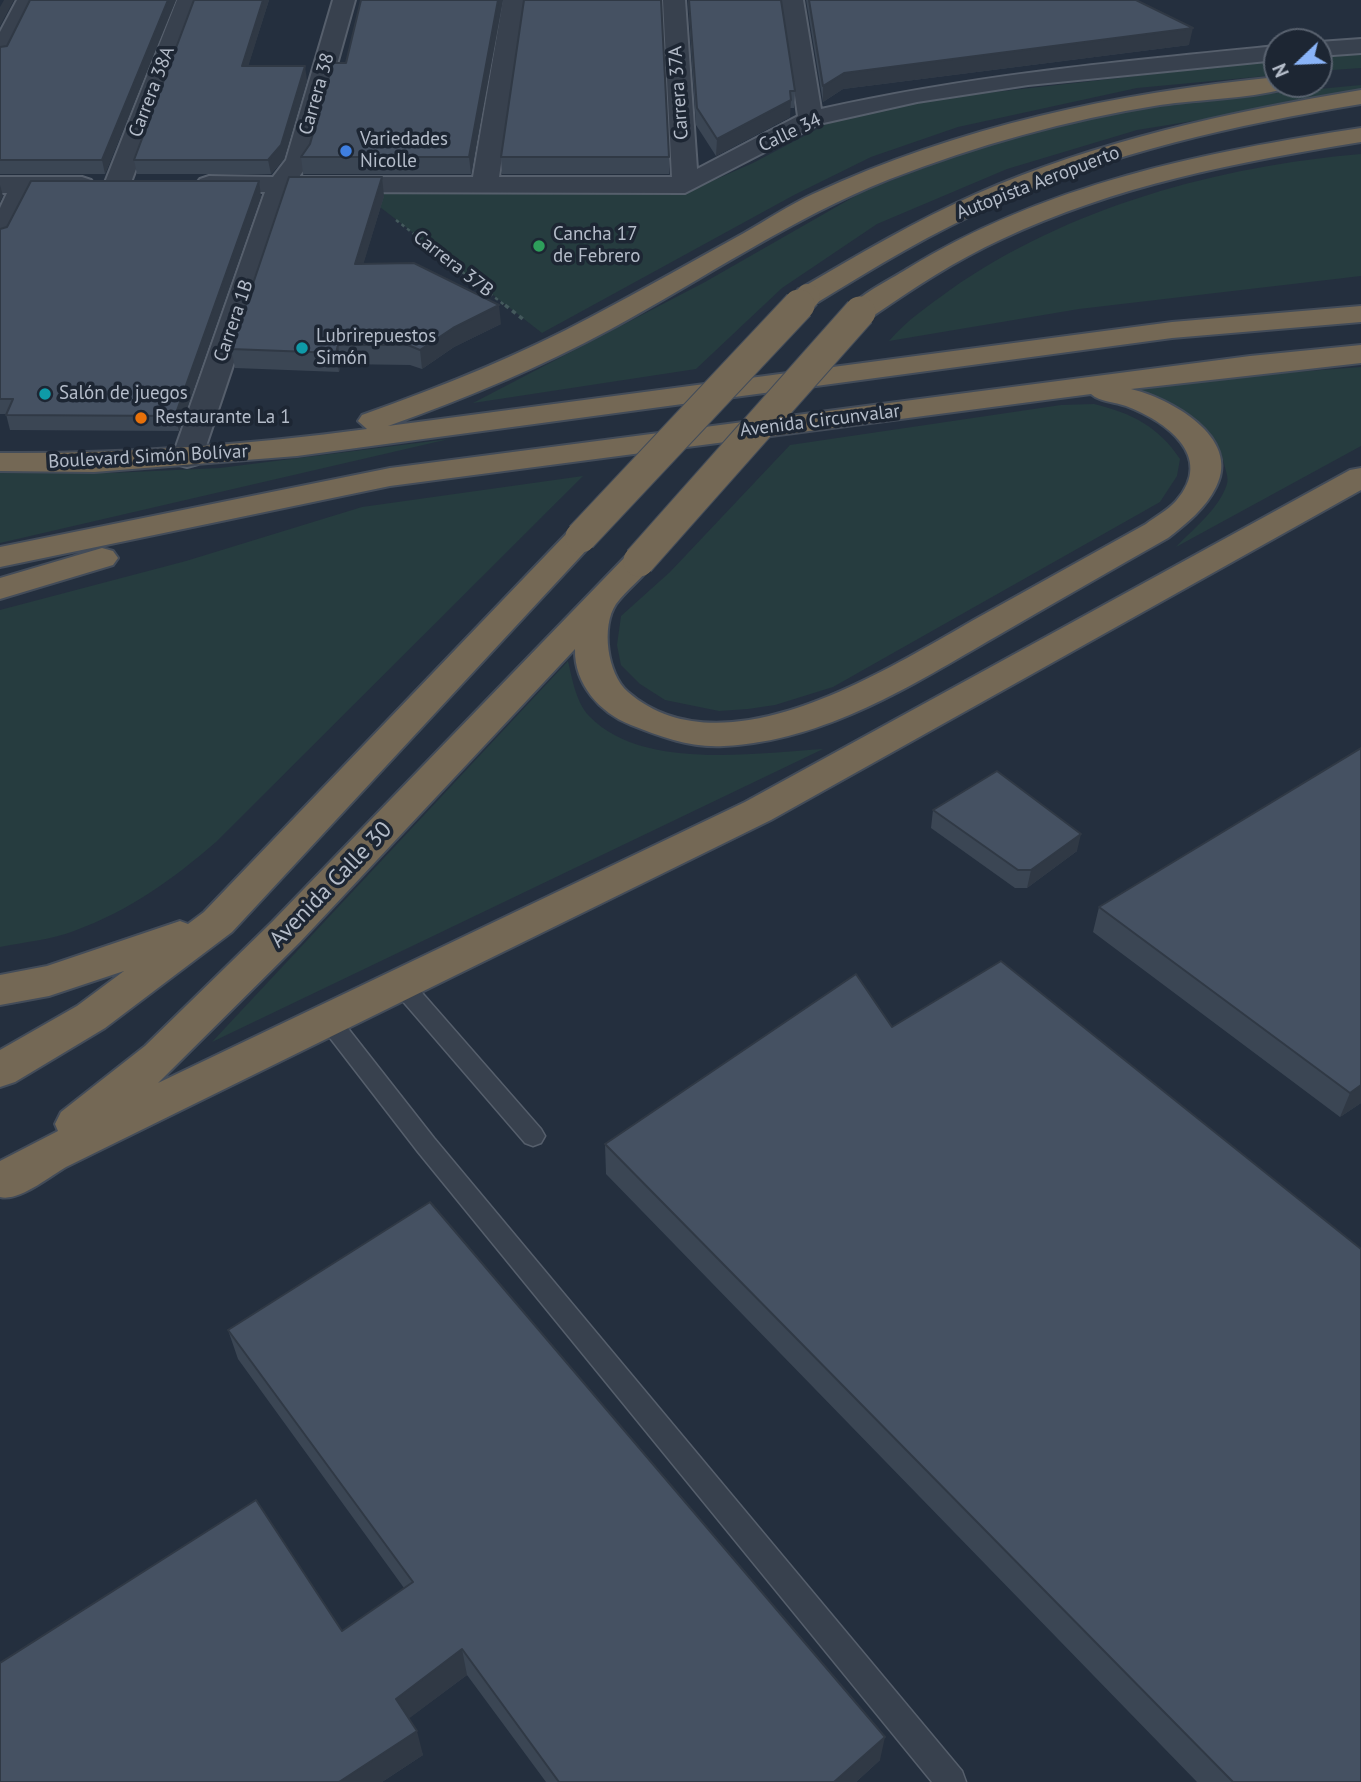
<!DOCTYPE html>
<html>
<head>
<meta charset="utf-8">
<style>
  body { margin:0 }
  #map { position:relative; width:1361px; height:1782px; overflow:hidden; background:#242f3e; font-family:"PT Sans",sans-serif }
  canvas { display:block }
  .north { position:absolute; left:1263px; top:28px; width:70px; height:70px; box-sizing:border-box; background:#1d2633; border:2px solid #59626f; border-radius:50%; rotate:247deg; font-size:19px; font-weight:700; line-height:28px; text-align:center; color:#b4bcc9 }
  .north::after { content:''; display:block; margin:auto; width:24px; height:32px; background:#8ab4f8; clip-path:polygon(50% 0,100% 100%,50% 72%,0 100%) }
</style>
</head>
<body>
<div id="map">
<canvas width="1361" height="1782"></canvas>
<div class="north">N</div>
</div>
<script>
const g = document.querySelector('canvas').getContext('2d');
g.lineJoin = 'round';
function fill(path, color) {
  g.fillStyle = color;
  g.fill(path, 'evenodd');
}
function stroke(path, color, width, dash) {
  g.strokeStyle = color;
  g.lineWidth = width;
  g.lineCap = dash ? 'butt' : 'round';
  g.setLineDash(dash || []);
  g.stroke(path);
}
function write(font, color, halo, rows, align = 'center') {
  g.font = font + ' "PT Sans",sans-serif';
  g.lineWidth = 7;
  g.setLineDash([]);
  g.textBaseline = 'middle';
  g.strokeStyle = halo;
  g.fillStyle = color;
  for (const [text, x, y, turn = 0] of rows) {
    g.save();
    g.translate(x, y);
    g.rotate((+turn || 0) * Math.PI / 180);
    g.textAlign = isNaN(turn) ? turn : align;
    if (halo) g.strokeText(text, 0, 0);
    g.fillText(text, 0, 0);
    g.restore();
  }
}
const green = new Path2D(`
  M1361,51v17l-42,3v-15z
  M1277,60v15l-140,13 -179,39 -87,30 -77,38 -252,138 -189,-147 334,6 66,-29 87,-46 76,-16z
  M1361,85v9l-224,36 -130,39 -130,55 -95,64 -86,81 -223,34 232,-121 159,-91 75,-29 68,-24 143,-33z
  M1361,154v122l-282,33 -190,32c18,-21 39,-35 61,-51 118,-83 269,-124 411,-136z
  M1361,367v79l-185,101c18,-19 43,-38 51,-63 2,-6 -2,-15 -3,-21 -12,-52 -70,-67 -115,-77z
  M1094,404c38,9 65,23 86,55l-3,17 -17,26 -327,185 -58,18 -27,4 -29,2 -54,-11 -25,-16 -19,-19 -4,-20 4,-29 49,-44 120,-127 271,-40z
  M449,439l-449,104v-70h110l110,-5z
  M583,476l-367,366c-44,38 -87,69 -142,89 -23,9 -50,11 -74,16v-337l186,-49 176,-54z
  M568,661c4,17 8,41 21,55 53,55 165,37 234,33l-611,293z`);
const pathFar1 = new Path2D(`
  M396,220l111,87`);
const path = new Path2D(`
  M505,305l19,15`);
const lane = new Path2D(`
  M402,977l8,2 131,150 4,7 -4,7 -8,3 -8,-3 -131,-152 -3,-6 3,-6z
  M328,1010l8,3 98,125 528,633 4,11h-34l-514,-630 -98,-127 -3,-6 3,-6z`);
const street = new Path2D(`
  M17,0h22l-28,53 -3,5 -8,2v-28z
  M177,0h22l-69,185 -4,5h-18l-4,-5z
  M333,0h22l-45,161 -11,16h174l30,-177h22l-26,177h173l-9,-177h22l12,169 101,-53 -17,-116h22l18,109c151,-34 303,-48 456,-63v14l-249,25 -111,17 -98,22 -134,69 -394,-1 -89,266 -4,6 -11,3 -11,-3 -4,-6 93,-266h-56l-9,-3 -4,-5 4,-5 9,-3 64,1 13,-17z
  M1361,39v14l-42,3v-14z
  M0,177h82l9,3 4,5 -4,5 -58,3 -20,41 -4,6 -9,2v-34l7,-15h-7z`);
const highway = new Path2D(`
  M1277,77v7h12l-4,5c-40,10 -84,10 -125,16 -93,15 -183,40 -270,74 -98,39 -187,100 -279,150 -72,39 -147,70 -223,97l784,-104 189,-16v16l-189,16 -875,118 -203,16 -94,-1v-18c123,1 246,-8 367,-24l-9,-8 4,-6c79,-28 156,-59 229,-98 51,-27 102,-56 153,-84 23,-13 45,-28 69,-39 147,-68 303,-101 464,-117z
  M1361,90v14c-126,21 -250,48 -367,101 -61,27 -119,62 -176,97h-20l-4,-6 4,-6c58,-34 117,-69 178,-96 123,-54 254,-82 385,-104z
  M1361,128v14c-123,20 -245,43 -359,97 -46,21 -90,50 -132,79h-20l-4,-6c13,-18 42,-31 61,-43 138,-85 296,-117 454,-141z
  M1361,345v18l-230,26c38,9 111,48 85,98 -11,22 -29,36 -48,51 -57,32 -114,65 -171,98 -85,49 -172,105 -273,110 -33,2 -63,-9 -93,-21 -31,-12 -57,-41 -56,-76l-275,293 -142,141 587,-281 605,-332 11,-2v22l-590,330 -705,347c-16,9 -47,35 -66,30v-36l58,-30 -3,-7 6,-12 84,-66 127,-124 356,-368 11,-3 11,3 5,7c-11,16 -28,28 -39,43 -15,22 -9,70 12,88 97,84 262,-25 351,-75 56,-31 111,-62 167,-93 9,-7 22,-14 30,-23 40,-45 -11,-80 -50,-95 -11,-4 -26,-4 -35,-12l-701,92 -390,81v-20l390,-79 860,-112z
  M581,527l11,3 5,7 -5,7 -360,388 -127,96 -90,54 -15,5v-37l77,-44 47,-35 -75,25 -49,9v-30l47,-9 133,-45 8,3 16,-12 366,-382z
  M102,548l11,3 5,7 -5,7 -113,34v-21z`);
const highwayBridgeFar1 = new Path2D(`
  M798,307l10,-11`);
const highwayBridge = new Path2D(`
  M581,537l218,-232
  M639,561l221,-249`);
const wall = new Path2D(`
  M176,0l-71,174h-105v-127z
  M194,0h75l-21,66 59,14 -23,79 -13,15h-134l-3,-14z
  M361,0h142l-32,174h-168l-2,-17 9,-13 36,-81z
  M688,0h93l14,91 -1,17h-4v9l-74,39 -20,-31z
  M806,0h330l53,45 -346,44 -20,13z
  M501,157h168v17h-167z
  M261,196l-82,235 -169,-1 -4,-16h-6v-185z
  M384,196l-21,68 138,60 -47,23 -32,22 -12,-4 -69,-1 -2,8 -104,-4 -4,-19z
  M1361,748v355l-21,14 -247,-185 6,-25z
  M933,810l144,41 -50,37h-12l-84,-60z
  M892,1027l469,755h-164l-591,-608 -1,-30z
  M228,1330l652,430 -24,22h-310l-79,-107 -58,43 14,37 -41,27h-382l342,-151 62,-43 -166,-229z`);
const shadedWall = new Path2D(`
  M4,0h10l-14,26v-19z
  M168,0h8l-71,174 -3,-14z
  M263,0h6l-25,80 -2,-14z
  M498,0h5l-32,174 -2,-17z
  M1193,28l-4,17 -346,44 -20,13v-16l21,-13z
  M305,66l2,14 -23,79 -13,15 -3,-14z
  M791,100l-1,17 -74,39 1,-17z
  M382,177l2,19 -26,86 -3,-18z
  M259,181l2,15 -82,235 -4,-15z
  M0,185l3,11 -3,6z
  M499,305l2,19 -47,23 -32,22 -2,-19 33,-22z
  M338,345l3,19 -2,8 -3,-19z
  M1081,834l-4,17 -50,37 4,-18z
  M1361,1085v18l-21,14 10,-24z
  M462,1649l5,26 -64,48 -7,-24z
  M417,1731l6,24 -41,27h-43z
  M885,1737l-5,23 -24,22h-22z`);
const building = new Path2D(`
  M30,0h138l-66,160h-102v-113l7,-1z
  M194,0h69l-21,66h63l-24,79 -13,15h-134z
  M361,0h137l-29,157h-168l9,-13 23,-81h13z
  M524,0h137l8,157h-168z
  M689,0h92l14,91h-5l1,9 -74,39 -20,-31z
  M809,0h327l57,28 -349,45 -21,13z
  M289,177h93l-27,87 59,-1 85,42 -46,23 -33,22 -12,-5h-70l-2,8 -105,-4z
  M31,181h228l-84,235 -169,-1 7,-16h-13v-170l7,-2z
  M1361,748v337l-11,8 -251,-186z
  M997,771l84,63 -50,36h-13l-85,-60z
  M1001,961l360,288v533h-128l-628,-638 251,-170 36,53z
  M430,1202l455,535 -51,45h-275l-97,-133 -66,50 21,32 -78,51h-339v-119l256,-163 86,131 71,-49 -185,-252z`);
const markers = [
  [346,151,7,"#3f7fe0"],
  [539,246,7,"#2e9e5b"],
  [302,348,7,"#0f9aa8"],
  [45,394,7,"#0f9aa8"],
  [141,418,7,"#e8710a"]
];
const farStreetnames = [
  ["Carrera 38A",152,92,-69],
  ["Carrera 37A",679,93,-94],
  ["Carrera 38",317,94,-74],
  ["Calle 34",790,133,-25],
  ["Autopista Aeropuerto",1038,183,-21],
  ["Carrera 37B",453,264,38],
  ["Carrera 1B",234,321,-71],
  ["Avenida Circunvalar",820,421,-7],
  ["Boulevard Simón Bolívar",148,457,-3]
];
const farPoinames = [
  ["Variedades",360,140],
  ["Nicolle",360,162],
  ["Cancha 17",553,235],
  ["de Febrero",553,257],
  ["Lubrirepuestos",316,337],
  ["Simón",316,359],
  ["Salón de juegos",59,394],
  ["Restaurante La 1",155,418]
];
const streetNames = [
  ["Avenida Calle 30",331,885,-46]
];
fill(green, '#263c3f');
stroke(lane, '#565f6c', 3);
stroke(street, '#565f6c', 4);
stroke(highway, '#434c59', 4);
stroke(pathFar1, '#44595c', 2.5, [3.5, 3.5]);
stroke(path, '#44595c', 3.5, [4.5, 4.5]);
fill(lane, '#38414e');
fill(street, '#38414e');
fill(highway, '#746855');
stroke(highwayBridgeFar1, '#434c59', 27, []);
stroke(highwayBridge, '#434c59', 33, []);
stroke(highwayBridgeFar1, '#746855', 24);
stroke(highwayBridge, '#746855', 31);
fill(wall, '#3b4654');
fill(shadedWall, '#303945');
fill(building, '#455162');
stroke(building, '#303945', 2);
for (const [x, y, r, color] of markers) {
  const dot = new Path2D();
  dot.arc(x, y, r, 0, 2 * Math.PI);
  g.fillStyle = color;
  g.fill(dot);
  stroke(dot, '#1d2633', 2.5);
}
write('19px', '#b4bcc9', '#1d2633', farStreetnames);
write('19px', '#b4bcc9', '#1d2633', farPoinames, 'left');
write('23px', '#b4bcc9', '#1d2633', streetNames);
</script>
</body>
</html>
